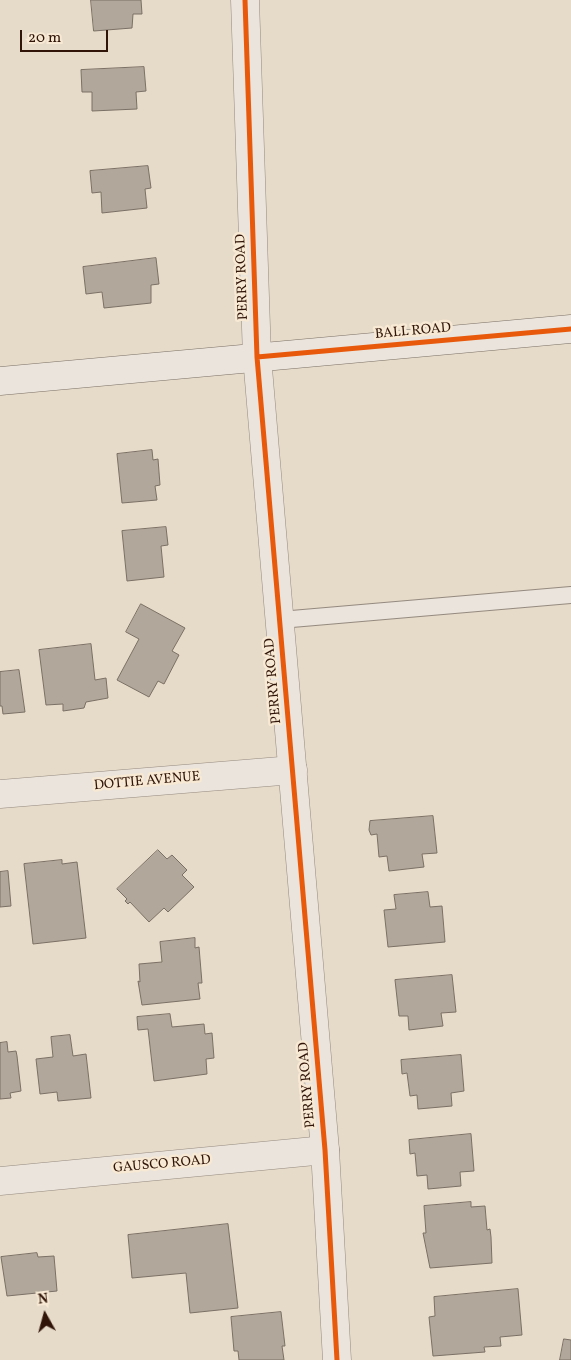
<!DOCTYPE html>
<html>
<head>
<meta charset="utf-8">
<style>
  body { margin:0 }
  #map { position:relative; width:571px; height:1360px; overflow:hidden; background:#e6dac8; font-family:Vollkorn,serif }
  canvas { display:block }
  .north { position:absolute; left:20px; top:1290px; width:50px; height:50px; -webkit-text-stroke:4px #f7e9d3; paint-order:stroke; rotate:353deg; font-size:14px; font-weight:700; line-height:20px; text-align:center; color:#301407 }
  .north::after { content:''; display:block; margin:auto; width:18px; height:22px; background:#301407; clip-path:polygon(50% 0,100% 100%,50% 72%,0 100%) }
  .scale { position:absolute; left:20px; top:30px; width:88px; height:22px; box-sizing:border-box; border:2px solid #301407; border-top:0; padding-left:6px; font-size:15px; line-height:18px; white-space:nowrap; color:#301407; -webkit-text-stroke:4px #f7e9d3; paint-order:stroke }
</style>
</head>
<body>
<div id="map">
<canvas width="571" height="1360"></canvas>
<div class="north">N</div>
<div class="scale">20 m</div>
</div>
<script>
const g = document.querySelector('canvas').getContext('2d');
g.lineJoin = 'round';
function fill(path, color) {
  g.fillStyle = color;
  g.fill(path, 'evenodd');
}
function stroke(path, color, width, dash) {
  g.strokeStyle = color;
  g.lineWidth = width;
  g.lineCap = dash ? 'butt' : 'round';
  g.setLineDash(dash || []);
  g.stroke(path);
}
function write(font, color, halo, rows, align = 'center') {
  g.font = font + ' Vollkorn,serif';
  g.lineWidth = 5;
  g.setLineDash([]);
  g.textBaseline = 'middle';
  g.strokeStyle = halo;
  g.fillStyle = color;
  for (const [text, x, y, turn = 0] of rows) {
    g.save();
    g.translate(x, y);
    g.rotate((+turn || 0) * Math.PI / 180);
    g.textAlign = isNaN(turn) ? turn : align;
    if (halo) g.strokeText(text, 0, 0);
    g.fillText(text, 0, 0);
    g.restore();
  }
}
const building = new Path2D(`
  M91,0h50l1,14h-9l-1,14 -38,3z
  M144,67l2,24 -10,1 1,17 -45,2v-19h-10l-1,-22z
  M148,166l3,22 -6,1 2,19 -45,5 -1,-21 -9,1 -2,-22z
  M156,258l3,26 -8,1v18l-47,5 -2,-16 -16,2 -3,-27z
  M152,450l1,10 5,-1 2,26 -5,1 2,14 -35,3 -5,-49z
  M166,527l2,18 -7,1 3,31 -37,4 -5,-50z
  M141,604l44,24 -13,23 7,4 -15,29 -6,-3 -9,16 -32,-17 22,-41 -13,-7z
  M91,644l4,36 11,-2 2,20 -22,4 -2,6 -21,3v-7l-17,1 -7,-55z
  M19,670l6,42 -22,2 -1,-8h-2v-34z
  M433,816l4,37 -15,1 2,13 -35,4 -2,-15 -8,1 -2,-23 -6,1 -2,-5 1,-9z
  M158,850l9,9 5,-4 15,15 -5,5 12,12 -26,25 -4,-4 -15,14 -19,-20 -2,2 -3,-3 2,-2 -10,-10z
  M62,860v4l15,-2 9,76 -53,6 -9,-80z
  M8,871l3,35 -11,1v-35z
  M428,892l2,15 12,-1 3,36 -57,5 -4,-37 12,-1 -2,-14z
  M195,938v10l4,-1 3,36h-4l2,16 -58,6 -4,-24 2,1 -1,-18 23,-2 -2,-20z
  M452,975l4,37 -15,1 2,13 -34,4 -1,-14h-9l-4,-36z
  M170,1014l2,13 32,-3 1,10 7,-1 2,25 -8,1 1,15 -53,7 -6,-52 -10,1 -1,-13z
  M70,1035l3,21 13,-2 5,44 -33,3 -1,-9 -17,2 -4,-35 17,-2 -2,-20z
  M7,1042l1,10 8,-1 1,5 4,35 -11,2 1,5 -11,1v-56z
  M461,1055l3,36 -13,2 1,13 -34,3 -1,-14 -7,1 -3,-23 -5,1 -1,-14z
  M471,1134l3,37 -14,1 1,14 -33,3 -1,-14 -10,1 -2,-23 -5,1 -1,-14z
  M471,1202v5l14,-1 2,24 3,-1 1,8 1,26 -62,5 -7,-35h3l-2,-27z
  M228,1224l10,84 -48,5 -4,-40 -54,5 -4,-43z
  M37,1253l1,4 16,-1 3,35 -50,5 -6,-39z
  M518,1289l4,46 -22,2 1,9 -17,1 1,5 -52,4 -4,-39 6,-1 -1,-19z
  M281,1312l4,34h-3l2,14h-45l-1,-9h-4l-3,-34z
  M564,1339l7,1v20h-11z`);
const service = new Path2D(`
  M280,620l291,-25`);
const minor = new Path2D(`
  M0,794l293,-24
  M0,1181l325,-31`);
const tertiary = new Path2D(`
  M245,0l12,357 68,793 12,210`);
const secondary = new Path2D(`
  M0,381l571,-52`);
const cycleway = new Path2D(`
  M245,0l12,357 68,793 12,210
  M257,357l314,-28`);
const streetNames = [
  ["PERRY ROAD",243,277,-92],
  ["BALL ROAD",413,332,-5],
  ["PERRY ROAD",274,681,-95],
  ["DOTTIE AVENUE",147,782,-5],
  ["PERRY ROAD",308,1085,-95],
  ["GAUSCO ROAD",162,1165,-5]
];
fill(building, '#b1a79a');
stroke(building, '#7b7065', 1);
stroke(service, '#958a7f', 18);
stroke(minor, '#958a7f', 29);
stroke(tertiary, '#958a7f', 29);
stroke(secondary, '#7b7065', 29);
stroke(service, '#eae4dc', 16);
stroke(minor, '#eae4dc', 28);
stroke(tertiary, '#eae4dc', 28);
stroke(secondary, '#eae4dc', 28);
stroke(cycleway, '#e8590c', 5);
write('14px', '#301407', '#f7e9d3', streetNames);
</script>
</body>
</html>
